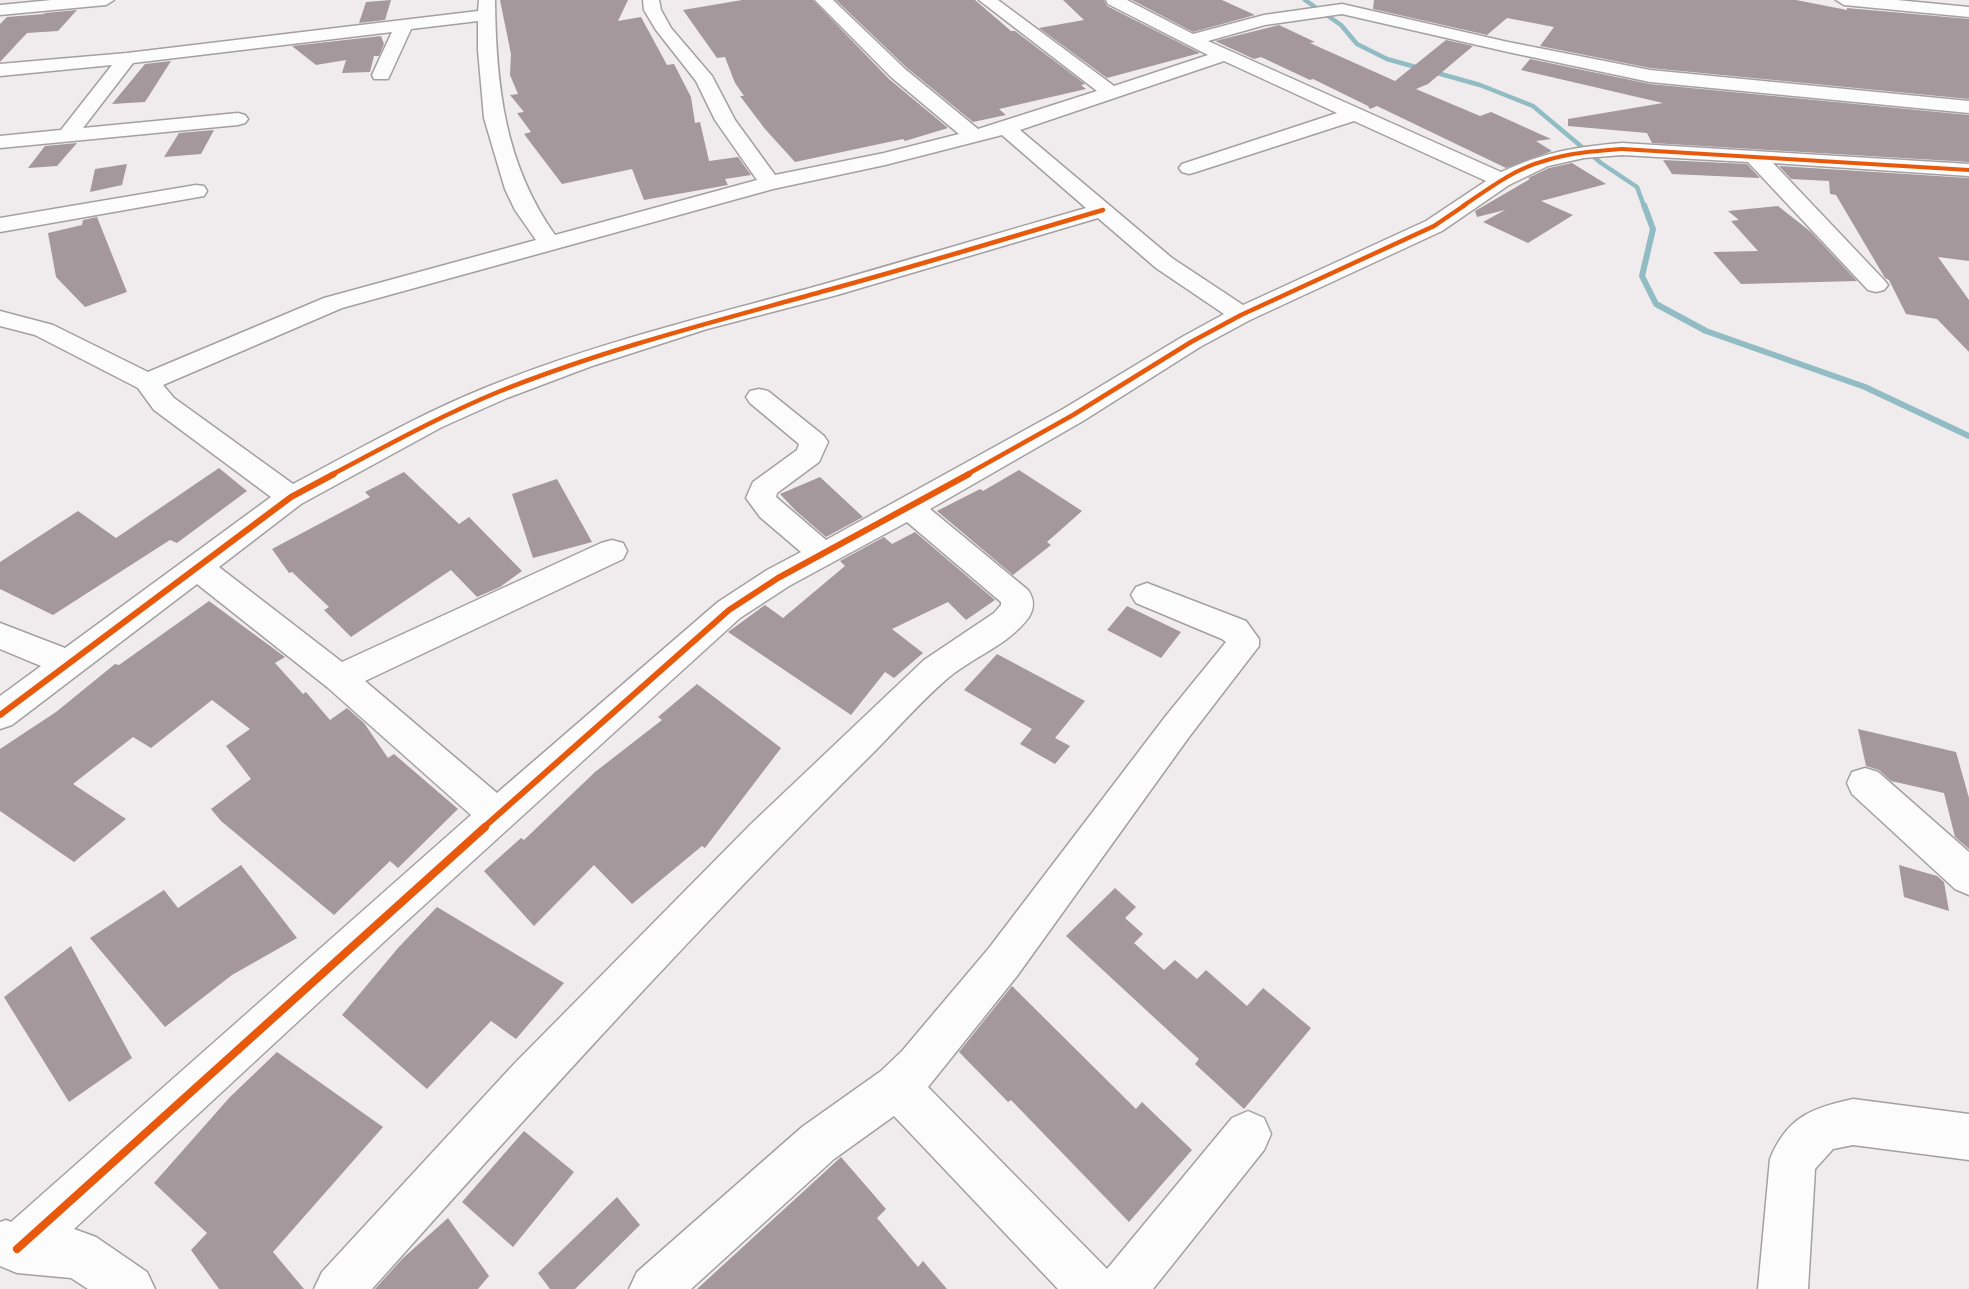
<!DOCTYPE html>
<html>
<head>
<meta charset="utf-8">
<style>
  body { margin:0 }
  canvas { display:block; background:#f0ebec }
</style>
</head>
<body>
<canvas width="1969" height="1289"></canvas>
<script>
const g = document.querySelector('canvas').getContext('2d');
g.lineJoin = 'round';
function stroke(path, color, width, dash) {
  g.strokeStyle = color;
  g.lineWidth = width;
  g.lineCap = dash ? 'butt' : 'round';
  g.setLineDash(dash || []);
  g.stroke(path);
}
function fill(path, color) {
  g.fillStyle = color;
  g.fill(path, 'evenodd');
}
const streamFar1 = new Path2D(`
  M1305,0l36,25 16,19 30,15 93,26 53,21 68,57 36,24 7,19`);
const stream = new Path2D(`
  M1644,205l9,24 -11,47 14,28 50,27 159,56 104,49`);
const building = new Path2D(`
  M391,0l-6,20 -26,3 7,-21z
  M500,0h128l-10,21 23,-4 26,48 7,-1 17,33 4,26 5,-1 9,39 29,-4 13,18 -26,4 3,6 -84,15 -12,-31 -70,15 -38,-50 7,-2 -14,-19 7,-1 -14,-17 8,-1 -8,-19 1,-21z
  M742,0h71l76,79 59,49 -43,13 -2,-2 -108,23 -30,-33 -25,-33h4l-9,-13 -10,-26 -8,1 -34,-48z
  M836,0h139l36,31h4l70,53 -4,1 5,4 -87,20 7,6 -33,7 -67,-55z
  M1063,0h41l3,6 93,47 -93,25 -68,-50 45,-8z
  M1132,0h90l33,15 -62,17z
  M1374,0h422l51,10v-2l122,11v80l-319,-31 -110,-22 14,-19 -47,-9 -20,17 -114,-26z
  M77,10l-19,21 -31,2 -27,29v-38l7,-7 37,-3 -2,2 3,-3z
  M1279,25l36,17 -5,1 85,38 51,-41 27,6 -45,38 -12,5 64,27 11,-4 60,27 -15,2 16,10 -46,17 -129,-62 -7,3 -2,-3 -55,-27 -3,1 -49,-23 -7,2 -39,-18z
  M381,36l3,8 -5,12h-5l-4,16 -28,1 4,-13 -30,5 -24,-19z
  M1530,59l120,25 319,31v47l-317,-19 -5,-10 -79,-7v-7l95,-16 -142,-33z
  M171,61l-26,41 -33,2 33,-40z
  M214,130l-13,24 -37,3 15,-24z
  M77,143l-20,23 -29,2 17,-22z
  M1663,160l84,4 13,14 -88,-4z
  M1572,163l34,21 -65,17 32,14 -45,28 -45,-21 22,-12 -28,7 -2,-6 55,-32 -2,-1 21,-10z
  M127,164l-5,21 -32,7 5,-23z
  M1779,166l190,12v83l-31,-4 31,43v52l-32,-33 -31,-5 -17,-34 -4,-2 -49,-83 -6,-1 -1,-13 -38,-2z
  M1778,206l33,26 46,49 -116,3 -28,-32 45,-1 -27,-30 8,-1 -11,-9z
  M97,217l30,75 -42,15 -29,-30 -8,-44 34,-8 1,-5z
  M219,468l28,23 -70,52 -7,-3 -117,75 -53,-26v-27l78,-51 38,27z
  M1019,470l63,41 -35,31 4,3 -38,30 -76,-64 43,-22 3,2z
  M404,472l55,52 10,-7 53,54 -22,16 -23,10 -26,-27 -100,67 -27,-27 5,-3 -37,-35 -3,1 -17,-24 98,-52 -5,-5z
  M820,477l43,40 -37,20 -31,-27 -15,-16z
  M557,479l35,63 -59,16 -21,-64z
  M915,532l80,68 -29,20 -18,-18 -56,27 31,24 -29,25 -9,-6 -34,43 -123,-83 37,-27 18,13 62,-52 -5,-5 44,-24 8,7z
  M209,601l76,56 -10,6 28,31 3,-2 24,28 17,-12 17,15 24,35 6,-4 64,55 -60,59 -8,-7 -56,54 -113,-94 -10,-12 40,-30 -25,-33 24,-17 -38,-29 -61,48 -18,-11 -60,47 53,35 -52,43 -74,-51v-62l56,-37 59,-48 4,1z
  M1127,606l54,26 -20,26 -54,-28z
  M997,654l88,47 -30,37 15,8 -15,18 -35,-20 12,-15 -68,-39z
  M697,684l84,64 -76,100 -3,-2 -70,58 -38,-39 -60,61 -50,-55 37,-33 3,2 71,-68 67,-52 -4,-3z
  M1858,729l98,23 13,46v51l-14,-12 -11,-44 -53,-12 -12,-11 -13,-4z
  M241,865l56,73 -65,37 -67,52 -75,-89 74,-48 14,18z
  M1899,865l38,11 7,6 5,29 -45,-14z
  M1115,888l21,19 -11,11 18,16 -9,9 30,27 11,-10 22,19 9,-9 41,36 16,-18 48,40 -67,81 -49,-45 4,-5 -133,-123z
  M437,907l127,76 -48,56 -25,-18 -64,68 -85,-74 56,-67z
  M71,946l61,112 -63,44 -65,-105z
  M1012,986l124,123 6,-7 50,48 -63,72 -118,-122 -3,2 -49,-50z
  M277,1052l106,75 -110,125 31,37h-85l-28,-39 16,-17 -53,-50 76,-86z
  M524,1131l50,41 -61,75 -51,-45z
  M841,1157l45,52 -9,9 41,49 5,-6 24,28h-250z
  M617,1197l23,28 -65,64h-25l-12,-16z
  M448,1218l41,58 -11,13h-103l27,-30z`);
const minor = new Path2D(`
  M52,0h62l-8,5 -106,10v-10z
  M479,0h16c1,84 9,163 60,235l202,-55 -42,-60 -19,-39 -40,-51 -12,-20 -1,-10h16l2,10 10,18 41,48 23,44 40,55 109,-22 75,-19 -68,-57 -76,-77h18l72,69 73,60 119,-38 -118,-91h19l116,86 94,-31 -100,-51 -2,-4h21l66,34 71,-19 78,-11 166,38 142,28 319,31v12l-319,-31 -142,-30 -166,-38 -77,11 -57,16 293,131c44,-20 73,-25 121,-29l347,21v12l-196,-13 111,117 4,5 -4,5 -8,2 -8,-2 -120,-128 -126,-7 -38,3 -36,8 -39,19 -67,46 -192,89 -50,27 -117,74 -153,88 98,81c6,9 7,17 1,27 -19,27 -56,40 -81,61 -27,23 -51,51 -76,76 -174,172 -337,353 -500,535h-58l8,-17 192,-208 237,-240 173,-164 70,-47 7,-8v-3l-94,-80 -118,64 -49,32 -353,321 -313,290 22,8 51,35 8,17h-67l-17,-11 -54,-5 -17,-7v-44l6,-2 5,2 460,-407 -144,-128 -130,-103 -185,141 -12,4v-33l41,-30 -41,-17v-26l65,25 206,-151 -117,-87 -16,-22 -103,-53 -35,-9v-15l53,14 95,47 176,-74 212,-58 -21,-30 -10,-21 -21,-71 -6,-68v-29l-67,8 -21,46 -2,4h-14l-2,-4 20,-43 -259,31 -50,65 155,-15 7,2 3,4 -3,4 -7,2 -238,23v-12l61,-6 51,-65 -112,11v-12l127,-11 351,-42zM1224,61l113,52 -155,51 -3,4 3,4 7,2 7,-2 158,-51 132,60 -60,40 -183,84 -71,-47 -152,-128zM1002,135l84,73c-88,25 -177,52 -265,77 -112,31 -226,58 -334,102 -67,27 -130,63 -194,97l-119,-86 -11,-13 179,-77 431,-119 112,-24zM1098,218l58,50 68,46 -42,23 -119,72 -237,131 -50,-43 1,-4 42,-31 9,-20 -4,-6 -56,-45 -9,-2 -9,2 -4,6 4,6 49,41 -2,6 -44,32 -7,16 14,19 41,35 -34,18 -49,32 -221,191 -132,-112 258,-122 4,-8 -4,-8 -11,-3 -11,3 -259,119 -123,-95 82,-63 141,-77 65,-29 85,-32 115,-37 130,-34z
  M1836,0h61l72,7v10l-125,-12z
  M196,185l8,1 3,5 -3,5 -204,36v-14z
  M1147,583l99,38 13,18v7l-70,91 -172,239 -89,111 179,182 125,-151 16,-7 16,7 7,16 -7,16 -111,139h-95l-164,-173 -60,43 -143,130h-62l8,-17 165,-145 79,-56 21,-20 87,-103 176,-231 61,-75 -4,-3 -86,-36 -5,-8 5,-8z
  M1865,768l13,4 91,80v43l-14,-6 -103,-95 -5,-11 5,-11z
  M1853,1099l116,15v46l-116,-15 -20,4 -18,20 -7,120h-50l12,-130c17,-42 42,-51 83,-60z`);
const cyclewayFar3 = new Path2D(`
  M1463,206c25,-17 51,-37 81,-45 25,-8 52,-10 78,-12l347,21`);
const cyclewayFar2 = new Path2D(`
  M331,475c55,-29 109,-59 167,-83 107,-43 219,-71 330,-102 92,-25 183,-53 275,-80
  M966,475l107,-60 118,-73 50,-27 193,-89 31,-21`);
const cyclewayFar1 = new Path2D(`
  M0,715l291,-218 43,-23
  M483,828l246,-218 49,-32 191,-104`);
const cycleway = new Path2D(`
  M17,1249l468,-422`);
stroke(streamFar1, '#92bcc4', 4.5);
stroke(stream, '#92bcc4', 6);
fill(building, '#a4989c');
stroke(minor, '#a4a0a1', 3);
fill(minor, '#fdfcfc');
stroke(cyclewayFar3, '#e8590c', 4);
stroke(cyclewayFar2, '#e8590c', 4.5);
stroke(cyclewayFar1, '#e8590c', 6);
stroke(cycleway, '#e8590c', 8);
</script>
</body>
</html>
